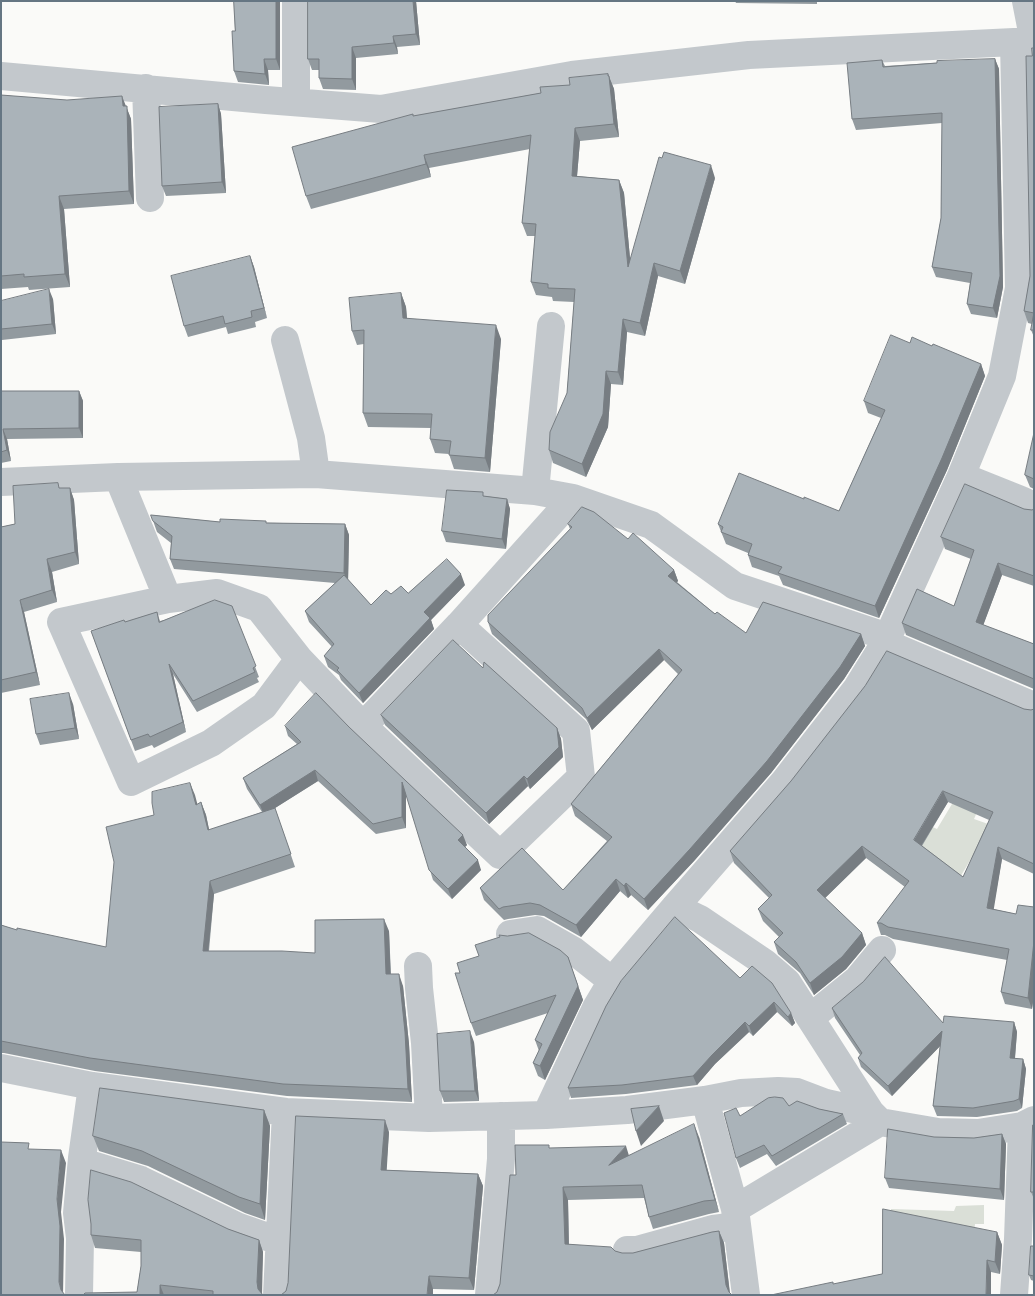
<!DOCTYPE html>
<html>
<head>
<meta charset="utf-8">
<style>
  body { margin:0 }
  #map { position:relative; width:1035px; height:1296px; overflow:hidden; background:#fafaf8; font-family:Commissioner,sans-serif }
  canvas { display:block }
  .frame { position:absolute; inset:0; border:2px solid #657683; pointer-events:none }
</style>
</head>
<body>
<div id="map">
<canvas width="1035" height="1296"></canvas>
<div class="frame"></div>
</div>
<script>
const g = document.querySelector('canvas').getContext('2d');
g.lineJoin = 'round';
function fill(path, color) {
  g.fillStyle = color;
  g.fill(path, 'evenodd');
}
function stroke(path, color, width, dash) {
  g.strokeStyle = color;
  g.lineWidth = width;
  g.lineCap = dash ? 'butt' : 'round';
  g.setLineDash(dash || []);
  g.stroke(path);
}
const green = new Path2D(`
  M958,794l23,9 -7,16 17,6 -32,54 -51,-39 14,-18 15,7z
  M984,1205v19h-9l-2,24 -83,-8 1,-31 63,2 2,-5z`);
const minor = new Path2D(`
  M296,1v101
  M1,76l265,24 115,9 191,-34 177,-20 265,-13h20l-8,-41
  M146,88l4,110
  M285,340l26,98 5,36
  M961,476l60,24 13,6
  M118,477l50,122 49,-6 42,15 40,51 64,67 96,-101 114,-127
  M1,482l117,-5 198,-3 219,17 38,7 78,27 84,61 141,47 9,10 149,63
  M535,491l16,-165
  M168,599l-107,23 70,160 80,-39 53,-37 35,-47
  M363,726l137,129 81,-78 -5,-46 -117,-106
  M675,907l25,12 65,44 22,19 84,131
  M510,934l27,-4 37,21 38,30
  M418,966l1,22 6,55 4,75
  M810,1018l47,-38 25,-30
  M1,1068l91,18 194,26 143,6 117,-3 81,-5 78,-10 36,-7 37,-2 19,1 29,11 45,10 9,9 58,10 40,1 44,-7 12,-6
  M705,1100l30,109 11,86
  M546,1115l50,-107 16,-27 63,-74 108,-124 74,-95 28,-45 76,-167 41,-100 17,-88 -5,-246
  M82,1162l59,18 98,47 40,14
  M735,1209l145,-87
  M627,1250h10l76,-21 24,-3
  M79,1295l1,-57 -3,-25 5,-55 10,-72
  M277,1295l9,-183
  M489,1295l12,-136v-43
  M1014,1295l4,-56 4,-113`);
const wall = new Path2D(`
  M234,1h46v69h-12l1,15 -31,-3 -4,-11 1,-40z
  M308,1h108l4,44 -23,2 1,7 -42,4v32l-33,-1 -4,-11v-8h-7l-4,-11z
  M735,1h82v3l-81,-1z
  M1034,48v289l-3,-7 1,-6 -4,-1 -4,-12 6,-35 2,-220z
  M995,59l4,10 4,218 -6,31 -26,-4 -4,-10 3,-21 -34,-6 -4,-10 9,-49 1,-95 -86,7 -4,-11 30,-59 3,6z
  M608,74l6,15 5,48 -39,4 -3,35 42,4 5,13 6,65 85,-80 -30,106 -27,-8 -13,60 -18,-4 -4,53 -12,-1 -3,43 -22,50 -33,-14 -4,-13 18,-57 7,-91 -21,-1 -1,-4 -16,-2 -5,-13 4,-46h-8l-5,-13 8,-74 -101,19 2,9 -120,32 -5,-13 108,-80 127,-23z
  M1,95l125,11 5,13 3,85 -70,5 6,78 -41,3 -1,-3 -27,2z
  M218,104l3,10 5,79 -60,3 -4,-10z
  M250,256l4,11 13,51 -12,4 1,5 -28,7 -2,-7 -38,10 -4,-11z
  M401,293l5,14 1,11 94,21 -11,133 -36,-3 -5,-15 -14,-1 -5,-14 1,-11 -63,-1 -5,-14 1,-69 -7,1 -5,-14z
  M53,299l3,35 -54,6 -1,-39z
  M910,343l22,3 49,18 4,12 -38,94 -68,148 -96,-33 -4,-9 -27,-9 -4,-12v-2l-22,-9 -8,-20 86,-25 35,12 42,-93 -13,-5 -4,-12z
  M1,391h78l4,10v37l-76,1 4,22 -10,2z
  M1034,433v56l-4,-2 -5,-12z
  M60,488h10l4,12 5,64 -27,8 5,30 -33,10 16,73 -39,8v-166l14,-3z
  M485,496l22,3 3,10 -4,40 -60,-7 -4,-11z
  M1024,509l8,1 2,-1v77l-32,-11 -19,50 51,19v45l-128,-54 -4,-12 52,-17 17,-47 -26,-10 -4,-12z
  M151,515l69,7 125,2 4,11 -1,45 23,25 20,-11 17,-1 57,-8 -34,35 3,9 -71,74 -22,-23 -2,-5 -11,-8 -4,-11 8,-9 -23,-25 -4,-11 30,-28 -161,-14 -4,-10 1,-16 -14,-11z
  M568,524l60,15 46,31 4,11 -1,1 38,32 31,19 115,1 4,12 -21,33 -73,94 -77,88 -46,49 -17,-15 -3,3 -8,-7 -39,46 -37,-21 -9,-1 -27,4 -4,1 -20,-20 -4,-12 83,2 44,-49 -32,-25 -4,-12 107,-130 -14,-14 -72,70 -6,-11 -94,-85 -4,-12 82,-93z
  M232,606l27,71 -2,1 2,4 -62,30 -24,-38 13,58 -32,16 -2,-3 -17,6 -44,-120 34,-9 32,-10 3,9z
  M483,668l74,60 4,11 2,18 -33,32 -2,-3 -39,38 -104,-99 -4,-10z
  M73,704l6,35 -39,6 -4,-11z
  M1024,709l7,1 3,-1v165l-32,-15 -9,50 23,5 18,-7v88l-2,14 -27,-5 -4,-12 6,-32 -114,-21 -8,-4h-4l-4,-12 28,-36 -39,-29 -41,40 37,35 4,12 -20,24 -32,26 -14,-22 -22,-19 -4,-12 5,-5 -16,-16 -5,-12 11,-11 -35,-35 -4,-12zM948,802l41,18 -26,57 -41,-31z
  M285,726l64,1 118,118 -2,2 16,23 -29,29 -19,-19 -27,-86v34l-30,6 -58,-53 -43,27 20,59 -81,27 -5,57 106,2 74,-22 2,43 12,12 6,58 3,58 -125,-6 -192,-25 -91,-18h-3v-128l16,5 89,17 48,-132 36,-32 7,22 4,-3 5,13 3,15 53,-18 -15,-23 -4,-11 54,-34 -9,-8z
  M568,957l15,43 -38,80 -7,-4 -5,-13 6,-12 -4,-11 13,-27 -72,23 -5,-13 -11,-50z
  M740,978l51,35 4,10 -3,3 -15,-14 -24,24 -4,-4 -34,32 -18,21 -71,9 -55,4 -3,-10z
  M832,1008l111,15 71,-1 3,10 -2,27h8l3,10 -4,39 -5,3 -40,6 -40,-1 -4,-10 7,-60 -48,50 -31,-29 -3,-9 2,-3 -25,-37z
  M474,1042l5,59 -35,1 -4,-11z
  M789,1106l30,3 24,5 4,10 -71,42 -9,-12 -27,14 -4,-10z
  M264,1110l6,16 -5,94 -20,-7 -97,-47 -49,-15 -6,-15z
  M1034,1125v74l-3,-7z
  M389,1132l-3,38 92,4 5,12 -9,104 -41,-1 -147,2z
  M1002,1134l4,10 -2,56 -115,-12 -4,-10 49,-41 40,1z
  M699,1137l20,75 -10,2 -56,15 -4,-12 -5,-19 -76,2 1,44 46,7 7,2h11l86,-22 5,12 6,50 -233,-1 3,-8 16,-109 34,-27 79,7z
  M228,1229l31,11 4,12 -2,41 2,2h-180l54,-3 4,-26v-14l-46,-4 -4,-13z
  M997,1232l5,13 -2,29 -9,-2 -157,12 48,-10z
  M1034,1246v35l-3,-1 -2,-5z`);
const shadedWall = new Path2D(`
  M276,1h4v69l-4,-11z
  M413,1h3l4,44 -4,-11z
  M393,36l4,11 1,7 -4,-11z
  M352,47l4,11v32l-4,-11z
  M264,59l4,11 1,15 -4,-11z
  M995,59l4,10 4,218 -6,31 -4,-10z
  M608,74l6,15 5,48 -5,-13z
  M122,96l9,23 3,85 -5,-13z
  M218,104l3,10 5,79 -4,-11z
  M575,128l5,13 -4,47 -4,-12z
  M424,155l5,13 2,9 -5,-13z
  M711,165l4,13 -30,106 -5,-13z
  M619,180l5,13 8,87 -4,-13z
  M59,196l5,13 6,78 -5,-13z
  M250,256l4,11 13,51 -3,-10z
  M654,263l4,13 -13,60 -5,-13z
  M49,289l4,10 3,35 -4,-10z
  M401,293l5,14 2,25 -5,-14z
  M623,319l4,13 -4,53 -5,-13z
  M496,325l5,14 -11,133 -5,-14z
  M981,364l4,12 -38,94 -68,148 -4,-12z
  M606,371l5,13 -3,43 -22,50 -4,-13z
  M79,391l4,10v37l-4,-10z
  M3,429l4,10 4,22 -4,-11z
  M70,488l4,12 5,64 -4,-12z
  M507,499l3,10 -4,40 -4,-10z
  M345,524l4,11 -1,49 -4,-11z
  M47,559l5,13 5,30 -5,-12z
  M998,563l4,12 -22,59 -4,-12z
  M674,570l4,11 -6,6 -4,-11z
  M461,574l4,11 -34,35 3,9 -71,74 -4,-10 65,-81z
  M20,600l4,12 16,73 -4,-13z
  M861,634l4,12 -21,33 -73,94 -77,88 -46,49 -4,-11z
  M659,649l5,11 -72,70 -5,-12z
  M169,664l4,10 13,58 -3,-10z
  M69,693l4,11 6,35 -4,-11z
  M557,728l4,11 2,18 -33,32 -3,-10z
  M315,770l3,11 -54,34 -4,-10z
  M524,776l4,10 -39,38 -3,-11z
  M402,782l4,10v36l-4,-11z
  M190,783l5,12 6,23 -5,-13z
  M943,791l5,11 -30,49 -4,-11z
  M201,802l5,13 6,28 -4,-13z
  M463,835l4,10 -5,5 -4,-10z
  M862,846l4,12 -45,44 -4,-12z
  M998,847l4,12 -10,61 -5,-12z
  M478,860l3,10 -29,29 -4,-10z
  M616,879l4,12 -39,46 -5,-12z
  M210,881l4,13 -7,69 -4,-12z
  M626,883l5,12 -3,3 -4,-12z
  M384,919l5,12 2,55 -5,-12z
  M862,933l4,12 -20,24 -32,26 -4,-12z
  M1034,941v54l-2,14 -4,-11z
  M568,957l15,43 -38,80 -5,-14z
  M399,974l4,12 6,58 3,58 -4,-13z
  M774,1002l3,10 -24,24 -4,-10z
  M791,1013l4,10 -3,3 -4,-9z
  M745,1022l4,10 -34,32 -18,21 -4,-9 19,-21z
  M1014,1022l3,10 -3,36 -4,-10z
  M470,1031l4,11 5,59 -4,-10z
  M942,1031l3,10 -53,55 -4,-10z
  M1023,1059l3,10 -4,39 -3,-9z
  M659,1106l5,15 -23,25 -5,-15z
  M264,1110l6,16 -5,94 -5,-16z
  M385,1120l4,12 -3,50 -5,-12z
  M694,1124l5,13 20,75 -4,-12z
  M1002,1134l4,10 -2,56 -4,-11z
  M626,1146l4,13 -21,6z
  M61,1150l5,13 -5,49 3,27 -1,56h-1l-3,-13 -2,-83z
  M478,1174l5,12 -9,104 -5,-12z
  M563,1187l5,13 1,56 -4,-12z
  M719,1231l5,12 6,52 -4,-10z
  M997,1232l5,13 -2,29 -5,-12z
  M259,1240l4,12 -1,43 -4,-6 -1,-7z
  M987,1260l4,12v23h-5z
  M429,1276l4,13v6h-6z
  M160,1285l4,10h-4z`);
const building = new Path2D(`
  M234,1h42v58h-12l1,15 -31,-3 -2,-40h3z
  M308,1h105l3,33 -23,2 1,7 -42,4v32l-33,-1v-19h-11z
  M1032,48h2v265l-10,-2 6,-35 -4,-220h6z
  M995,59l5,217 -7,32 -26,-4 5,-31 -40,-6 9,-49 1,-105 -90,6 -5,-56 35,-3 1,7 54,-4v-2z
  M608,74v2h1l5,48 -39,4 -3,48 47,4 9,87 31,-110 3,1 2,-6 47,13 -31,106 -26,-8 -14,60 -17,-4 -5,53 -12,-1 -3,43 -21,50 -33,-14 1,-18 17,-39 8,-104 -27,-1v-4l-17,-2 5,-58 -14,-1 9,-88 -107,20 2,9 -120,32 -14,-49 121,-33v2l128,-23 -1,-6 30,-2 -1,-7z
  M1,95l66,5 55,-4 1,10h4l2,85 -70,5 6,78 -41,3v-3l-23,2z
  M218,104l4,78 -60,4 -3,-79z
  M250,256l14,52 -13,3 1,6 -27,7 -2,-8 -39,10 -13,-50z
  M49,289l3,35 -51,5v-28z
  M401,293l2,25 93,7 -11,133 -36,-3 2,-14 -21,-2 2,-25 -69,-1 1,-83 -12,1 -3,-33z
  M1034,313v17h-3z
  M891,335l19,8 2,-6 20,9 1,-2 48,20 -39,94 -67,148 -97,-33 4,-6 -34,-12 4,-11 -31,-12 2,-5 -5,-3 21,-51 65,26v-2l35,14 46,-101 -21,-9z
  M1,391h78v37l-76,1 4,21 -6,2z
  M1034,433v46l-9,-4z
  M58,483l1,5h11l5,64 -28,7 5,31 -32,10 16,72 -35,8v-153l14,-3 -2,-38z
  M965,484l59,25 8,1 2,-1v67l-36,-13 -22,59 58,22v35l-132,-56 15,-34 37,17 20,-56 -33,-13z
  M447,490l36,2v4l24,3 -5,40 -60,-8z
  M582,507l12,5 34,27 5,-6 41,37 -6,6 47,38 2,-2 29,21 17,-31 98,32 -21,33 -73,94 -77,88 -46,50 -18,-16 -2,3 -8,-7 -40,46 -36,-20 -10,-2 -27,4 -4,2 -19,-21 42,-40 41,42 49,-53 -41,-33 111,-134 -23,-21 -72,69 -5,-10 -94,-86v-7l84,-88 -4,-3z
  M151,515l69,7v-3l46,2v2l79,1 -1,49 -174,-14 2,-23 -19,-15z
  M447,559l14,15 -37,38 6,6 -71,75 -22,-23 2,-2 -15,-12 10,-12 -29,-33 39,-36 27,30 15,-15 5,4 10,-8 7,7z
  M215,600l17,6 24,60 -3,2 2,4 -62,29 -24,-37 14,58 -33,15 -2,-3 -17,6 -40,-109 33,-11 1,2 32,-10 2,10z
  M453,640l30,28 1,-6 73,66 2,19 -32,32 -3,-3 -38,37 -105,-98z
  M887,651l137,58 7,1 3,-1v155l-36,-17 -11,61 29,6 2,-9 16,2v34l-6,57 -27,-6 8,-43 -121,-22 -7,-4h-4l32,-42 -47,-35 -45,44 45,43 -20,24 -32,26 -14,-21 -22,-20 9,-9 -25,-24 14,-14 -42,-44 61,-70 74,-95zM943,791l50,21 -30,65 -49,-37z
  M69,693l6,35 -39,6 -6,-35z
  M316,693l33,34 114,108 -5,5 20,20 -30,29 -19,-19 -27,-88v35l-29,7 -58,-54 -55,35 -17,-27 58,-36 -16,-16z
  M190,783l6,22 5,-3 7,28 67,-22 16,46 -81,27 -7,70h79l33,2v-33l69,-1 2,55h13l6,58 3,57 -125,-5 -193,-26 -89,-17v-116l16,5v-2l89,19 8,-85 -8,-35 48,-12 -2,-12v-11z
  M675,917l65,61 12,-12 20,17 19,30 -3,4 -14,-15 -25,24 -4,-4 -33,33 -19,21 -71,9 -54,3 38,-82 15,-25z
  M529,933l31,17 8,7 10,29 -38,80 -7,-3 9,-19 -7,-4 21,-45 -85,28 -16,-50h5l-3,-10 22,-7 -4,-11 25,-8 -1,-2 8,1z
  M885,957l58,66 1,-7 70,6 -4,36 13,1 -4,40 -5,2 -41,7 -40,-2 9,-75 -54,55 -30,-28 4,-5 -30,-45 31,-26z
  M470,1031l5,60h-35l-3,-57z
  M100,1088l164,22 -4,94 -21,-7 -97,-46 -49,-15z
  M775,1097l8,1 6,8 8,-5 22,8 24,5 -71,42 -8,-11 -28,13 -12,-45 12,-5 4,8 28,-18z
  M659,1106l-23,25 -5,-22z
  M296,1116l89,4 -4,50 97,4 -9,104 -40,-2 -2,19h-146l5,-4 2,-8z
  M694,1124l21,76 -11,1 -55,16 -7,-32 -79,2 2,57 46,3 4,4 7,2h11l79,-21 7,-1 7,54 3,7 3,3h-239l4,-3 3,-8 10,-109h6l-1,-30h34v3l77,-2 -17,19z
  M1033,1125h1v67h-3z
  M888,1129l46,8 40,1 28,-4 -2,55 -115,-11z
  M1,1142l28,1 -1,6 33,1 -4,49 3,27 -1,56 2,8 4,5h-64z
  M91,1170l40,12 97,47 31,11 -2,42 1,7 5,6h-50v-4l-53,-6v10h-77l2,-2 52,-1 4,-26v-26l-50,-5v-11l-3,-24z
  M883,1209l114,23 -2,30 -8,-2 -1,35h-215l62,-13v2l49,-10z
  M1031,1246h3v30l-5,-1z`);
fill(green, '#dadfd7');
stroke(minor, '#c3c8cc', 28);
fill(wall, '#929a9f');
fill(shadedWall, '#777d82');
fill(building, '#aab3b9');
stroke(building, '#777d82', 1);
</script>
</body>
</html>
